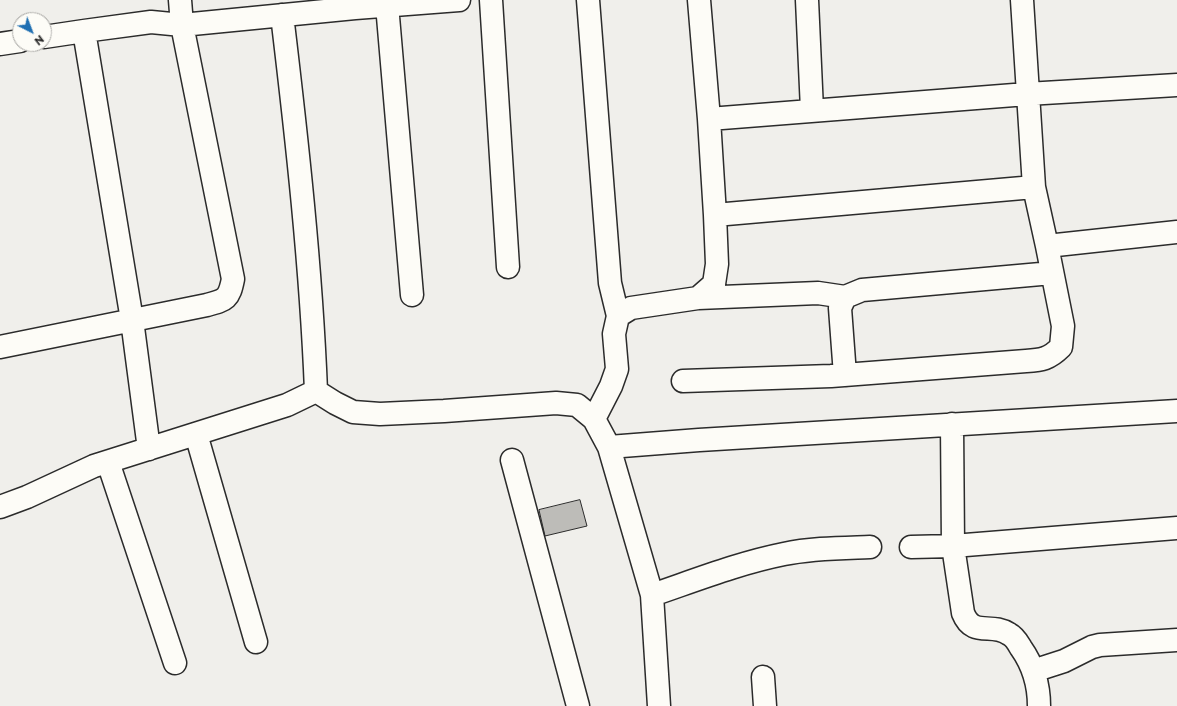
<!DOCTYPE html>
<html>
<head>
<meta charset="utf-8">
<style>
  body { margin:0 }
  #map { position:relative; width:1177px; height:706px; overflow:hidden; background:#f0efeb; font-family:"Playpen Sans",sans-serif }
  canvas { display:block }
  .north { position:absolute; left:12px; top:12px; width:40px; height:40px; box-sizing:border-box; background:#fdfcf7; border:1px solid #a9a8a5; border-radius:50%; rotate:138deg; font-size:11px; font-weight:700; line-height:16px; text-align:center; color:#2b2b2b }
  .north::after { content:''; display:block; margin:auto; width:14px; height:18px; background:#1f6fb2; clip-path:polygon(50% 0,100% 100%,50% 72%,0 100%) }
</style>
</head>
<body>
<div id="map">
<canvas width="1177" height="706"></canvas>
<div class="north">N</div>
</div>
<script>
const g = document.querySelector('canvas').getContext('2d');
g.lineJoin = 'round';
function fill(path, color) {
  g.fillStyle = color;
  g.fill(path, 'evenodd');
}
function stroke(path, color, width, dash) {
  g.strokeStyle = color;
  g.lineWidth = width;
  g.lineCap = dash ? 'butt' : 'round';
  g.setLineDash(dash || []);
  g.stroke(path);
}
const building = new Path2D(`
  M580,500l7,26 -42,10 -6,-26z`);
const minor = new Path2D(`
  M491,0l17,267
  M588,0l22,283 8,33
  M807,0l5,110
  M387,5l25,290
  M84,31l48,289 17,129
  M44,37l40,-6 67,-9 31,3 173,-17 104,-8
  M0,44l20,-3
  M709,119l318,-25 150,-9
  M715,215l319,-28
  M1047,246l130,-14
  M698,298l120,-5 27,4
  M0,347l207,-42c19,-5 22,-6 26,-26l-51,-254 -2,-25
  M845,375l-5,-67 5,-11 17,-7 190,-17
  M683,381l148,-5 195,-15c16,-1 23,-2 35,-14l2,-21 -16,-80 -13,-59 -12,-187
  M316,391l19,12 18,9 27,2 64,-3 112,-8 21,2 17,14 15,28 43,148 7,111
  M594,419l17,-33 6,-17 -3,-35 4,-18 13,-8 67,-10 16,-14 3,-20 -2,-49 -6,-96 -10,-119
  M952,424l1,122 10,67c10,25 28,9 46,21 6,3 9,9 12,14 12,17 18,37 18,58
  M196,434l60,208
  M609,447l90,-7 478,-29
  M512,460l66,246
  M108,462l67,201
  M0,507l27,-10 67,-31 193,-61 29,-14c-5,-125 -19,-251 -34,-376
  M911,547l42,-1 224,-18
  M652,595c44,-15 87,-32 132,-41 28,-6 58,-6 86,-7
  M1033,671l31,-10 28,-14 8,-2 77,-5
  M763,677l2,29`);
fill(building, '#bdbcb8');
stroke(building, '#2b2b2b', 1);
stroke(minor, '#2b2b2b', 25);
stroke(minor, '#fdfcf7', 22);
</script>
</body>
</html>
